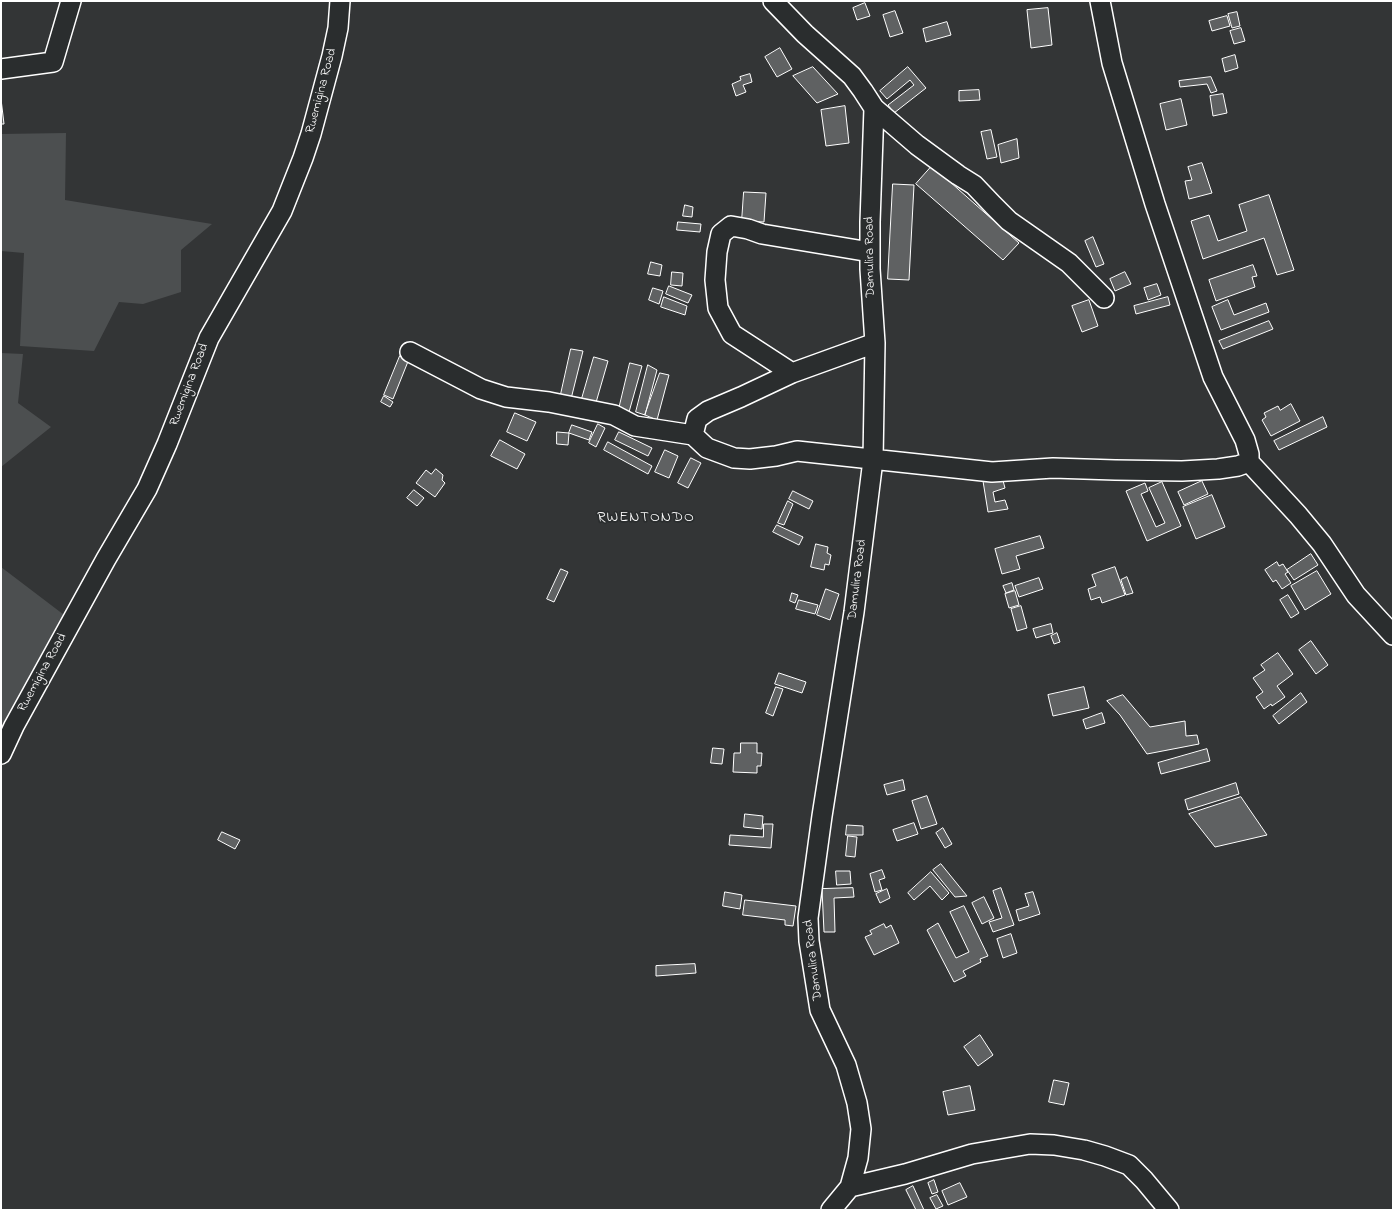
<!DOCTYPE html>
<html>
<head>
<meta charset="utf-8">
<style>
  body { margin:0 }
  #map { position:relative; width:1394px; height:1211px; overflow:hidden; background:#333536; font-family:"Indie Flower",sans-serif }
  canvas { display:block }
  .frame { position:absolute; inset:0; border:2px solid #fff; pointer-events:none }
</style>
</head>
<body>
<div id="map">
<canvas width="1394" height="1211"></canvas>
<div class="frame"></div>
</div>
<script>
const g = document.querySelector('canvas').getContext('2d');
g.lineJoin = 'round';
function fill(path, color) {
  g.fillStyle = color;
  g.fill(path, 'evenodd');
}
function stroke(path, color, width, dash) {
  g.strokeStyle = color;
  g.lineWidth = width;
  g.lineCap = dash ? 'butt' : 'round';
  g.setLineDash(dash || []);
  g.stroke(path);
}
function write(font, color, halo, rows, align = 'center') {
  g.font = font + ' "Indie Flower",sans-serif';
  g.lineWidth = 3.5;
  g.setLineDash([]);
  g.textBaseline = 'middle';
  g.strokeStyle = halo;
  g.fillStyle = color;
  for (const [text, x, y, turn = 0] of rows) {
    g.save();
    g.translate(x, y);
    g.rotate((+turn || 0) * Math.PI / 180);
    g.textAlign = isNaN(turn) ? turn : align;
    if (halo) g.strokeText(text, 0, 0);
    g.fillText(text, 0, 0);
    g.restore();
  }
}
const green = new Path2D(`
  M66,133l-1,67 147,24 -31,26v42l-38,12 -24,-2 -25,49 -74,-5 4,-93 -23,-2v-117z
  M1,353l22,1 -5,49 33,24 -50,40z
  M1,567l75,57 -75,138z`);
const building = new Path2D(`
  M865,3l5,13 -13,4 -4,-12z
  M1048,8l4,37 -21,3 -4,-38z
  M895,11l8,22 -13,4 -7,-22z
  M1237,12l3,14 -8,2 -4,-14z
  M1227,16l3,10 -18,5 -3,-10z
  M947,22l4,13 -25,7 -3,-13z
  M1241,28l4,13 -11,3 -4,-13z
  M780,48l12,21 -15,8 -12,-20z
  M1235,55l3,13 -13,4 -3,-13z
  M813,67l25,27 -21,9 -24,-27z
  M908,67l18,21 -32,25 -6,-8 26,-20 -4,-5 -23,19 -7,-8z
  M750,74l2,8 -9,3 3,7 -10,4 -4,-12 9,-4 -1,-3z
  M1211,77l6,14 -6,2 -4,-9 -27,3 -1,-6z
  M979,90l1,10 -21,1v-10z
  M1223,94l4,19 -14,3 -3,-20z
  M1,99l3,25h-3z
  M1181,99l6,26 -21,5 -6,-26z
  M845,106l4,37 -23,3 -5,-36z
  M991,130l6,27 -10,2 -6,-27z
  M1017,139l2,19 -18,5 -3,-18z
  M1202,163l10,30 -23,6 -4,-18 7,-1 -4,-13z
  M932,166l87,77 -16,17 -87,-76z
  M893,184l21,1 -5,95 -21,-1z
  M744,192l22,1 -2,29 -22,-1z
  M1269,195l25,75 -17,5 -13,-37 -61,21 -12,-38 18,-6 9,26 29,-10 -8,-26z
  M685,205l8,2 -1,10 -9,-1z
  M678,222l23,2 -1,8 -23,-2z
  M1093,237l11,27 -8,3 -11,-26z
  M651,262l11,3 -2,11 -12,-2z
  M1253,265l4,11 -5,1 3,10 -39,14 -7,-21z
  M672,272l11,1 -1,13 -11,-1z
  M1125,272l6,12 -16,7 -5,-12z
  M1157,284l4,11 -13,5 -4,-12z
  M669,286l23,9 -4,8 -22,-9z
  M653,288l10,3 -4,13 -10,-4z
  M664,297l23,9 -2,9 -24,-8z
  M1168,297l2,8 -34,9 -2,-8z
  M1089,300l9,26 -16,6 -10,-26z
  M1228,300l6,15 32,-12 3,9 -48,18 -9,-23z
  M1269,321l4,8 -50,20 -4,-8z
  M571,349l12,2 -12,48 -10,-5z
  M400,356l9,3 -16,40 -9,-4z
  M594,357l14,4 -13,45 -14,-4z
  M630,363l12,3 -13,46 -10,-3z
  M648,365l9,5 -12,45 -9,-3z
  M660,373l9,2 -12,45 -12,-5z
  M384,396l9,6 -3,5 -9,-5z
  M1291,404l9,17 -29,15 -9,-16 4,-3 -2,-4 14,-7 2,4z
  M515,413l21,9 -9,19 -20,-9z
  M1323,417l4,10 -48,23 -5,-9z
  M598,424l7,4 -9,19 -7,-4z
  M572,425l20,7 -3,8 -20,-7z
  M557,432l12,1 -1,12 -11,-1z
  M619,432l33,16 -4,8 -33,-16z
  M500,440l25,14 -8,15 -26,-13z
  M608,442l44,24 -4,8 -44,-24z
  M665,450l13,6 -9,22 -14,-6z
  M691,458l10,5 -13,25 -10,-5z
  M436,469l7,6 -1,5 3,3 -10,14 -19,-14 10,-13 5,4z
  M1002,477l3,11 -12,4 2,10 10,-2 3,9 -20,3 -5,-31z
  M1202,481l6,13 -24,11 -6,-13z
  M1162,482l19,44 -34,15 -21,-50 19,-8 3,8 -7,3 15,33 9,-4 -16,-35z
  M414,490l10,8 -7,8 -10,-8z
  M793,491l20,10 -4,8 -20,-10z
  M1212,495l13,32 -29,12 -13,-32z
  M788,501l5,3 -9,21 -6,-2z
  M777,525l26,12 -4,8 -26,-13z
  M1040,536l4,12 -28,8 4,13 -18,5 -7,-25z
  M816,544l12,3 -1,6 4,2 -2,10 -4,-1 -1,6 -13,-3z
  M1311,554l7,11 -24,15 -7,-10z
  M1277,562l2,4 4,-2 5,8 -3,2 6,9 -9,6 -6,-9 -3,2 -8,-12z
  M1115,567l10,28 -23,8 -2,-6 -9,3 -3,-11 8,-3 -4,-11z
  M561,569l7,3 -14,30 -7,-3z
  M1317,571l14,23 -26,16 -14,-24z
  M1127,577l6,16 -7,2 -5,-15z
  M1039,578l4,11 -24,8 -4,-11z
  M1012,583l2,7 -8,3 -3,-7z
  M826,589l13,5 -9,26 -13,-5z
  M1015,591l4,14 -10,3 -4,-14z
  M792,593l6,2 -3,8 -5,-2z
  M1288,595l11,18 -8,5 -11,-18z
  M799,600l19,5 -3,9 -19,-5z
  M1021,606l6,22 -10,3 -6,-22z
  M1051,624l2,9 -17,5 -3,-9z
  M1057,633l3,9 -6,2 -3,-8z
  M1311,641l17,24 -12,9 -17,-24z
  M1278,653l15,21 -16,12 8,11 -13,9 -1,-2 -7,5 -8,-12 7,-5 -10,-14 12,-8 -4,-5z
  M779,673l27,9 -4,11 -27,-9z
  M776,687l7,2 -10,27 -7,-3z
  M1084,687l5,21 -36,8 -5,-21z
  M1301,693l6,9 -28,22 -6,-8z
  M1123,695l27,32 35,-6 1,15 11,-1 2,9 -52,10 -27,-39 -13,-14z
  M1102,713l3,10 -19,6 -3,-9z
  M741,743h16v10h5l-1,13h-4v7l-24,-1 1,-19h6z
  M713,748l11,1 -2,15 -11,-1z
  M1207,749l3,12 -49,13 -3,-11z
  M903,780l2,10 -18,5 -3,-10z
  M1236,783l3,11 -51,16 -3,-10z
  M927,796l10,28 -16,5 -9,-28z
  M1241,797l26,38 -52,12 -26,-33z
  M745,814l18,2 -1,13 -18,-2z
  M914,823l4,11 -21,7 -4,-11z
  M764,824h9l-2,24 -42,-3 1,-10 33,2z
  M847,825l16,1v9h-17z
  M943,828l9,16 -7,4 -9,-15z
  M222,832l18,8 -5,9 -17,-9z
  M848,836l9,1 -2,20 -9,-1z
  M941,864l26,32 -12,1 -22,-27z
  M882,870l3,8 -6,2 3,10 -7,2 -5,-18z
  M836,871h14l1,13 -14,1z
  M931,872l18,21 -7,7 -12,-14 -16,14 -6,-7z
  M853,888l1,9 -20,1 1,34h-11l-2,-43z
  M1001,888l13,37 -21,7 -4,-10 13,-4 -9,-27z
  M887,889l3,9 -10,5 -4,-9z
  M725,892l17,3 -2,14 -17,-3z
  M1033,892l7,22 -21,7 -3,-11 13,-4 -4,-12z
  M984,897l10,21 -12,6 -10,-21z
  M745,900l51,6 -3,20 -8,-1v-5l-42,-5z
  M964,906l24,50 -8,3 1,3 -18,9 3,5 -12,6 -27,-52 11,-7 18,35 13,-6 -19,-40z
  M884,924l2,4 5,-3 8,18 -25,12 -9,-18 7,-3 -2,-3z
  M1011,934l6,19 -14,5 -6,-19z
  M695,964l1,9 -40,3v-10z
  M980,1035l13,20 -15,11 -14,-19z
  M1054,1080l15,3 -5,22 -15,-3z
  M970,1086l5,24 -27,5 -5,-23z
  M934,1180l4,12 -6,2 -4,-11z
  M960,1183l7,14 -19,8 -6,-14z
  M913,1186l11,24h-8l-10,-20z
  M937,1195l6,11 -7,3 -6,-11z`);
const minor = new Path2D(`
  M773,1l32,33 47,42 11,15 11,17 -4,114v47l5,74 -2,117 -19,152 -32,204 -14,102 1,23 11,69 26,55 11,38 4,26 -3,29 -8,29
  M1,69l52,-7 18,-61
  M874,108l43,37 41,30 16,10 19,20 16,16 60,42 35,35
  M410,352l71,37 25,8 43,5 65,13 21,11 58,9 14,13 27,10 16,1 26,-3 21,-5 195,21 61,-4 62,2 67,1 36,-2 20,-3 11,-4v-8l-4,-14 -32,-63 -58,-173 -43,-141 -12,-62
  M792,373l-60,-39 -14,-26 -3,-28 2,-28 4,-18 10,-8 17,3 14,5 108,18
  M693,435l4,-16 11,-8 33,-14 51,-24 83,-30
  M1249,462l49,53 24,29 34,51 37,40
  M1,754l13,-28 92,-167 41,-70 20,-45 42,-106 73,-127 21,-53 8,-24 21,-78 6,-28 2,-27
  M831,1210l19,-23 55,-13 67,-20 58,-10 24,1 30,5 21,6 24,9 15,15 25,30`);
const streetNames = [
  ["Rwemigina Road",322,91,-75],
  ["Damulira Road",871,257,-91],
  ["Rwemigina Road",190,385,-69],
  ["Damulira Road",858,580,-83],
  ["Rwemigina Road",43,673,-61],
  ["Damulira Road",814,960,-97]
];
const quarterNames = [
  ["RWENTONDO",646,519]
];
fill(green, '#4c4f50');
fill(building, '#5f6162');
stroke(building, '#fff', 1);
stroke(minor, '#fff', 22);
stroke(minor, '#2a2d2e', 19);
write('13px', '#fff', '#2a2d2e', streetNames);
g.letterSpacing = '1px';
write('15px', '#fff', '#2a2d2e', quarterNames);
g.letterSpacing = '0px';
</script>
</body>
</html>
